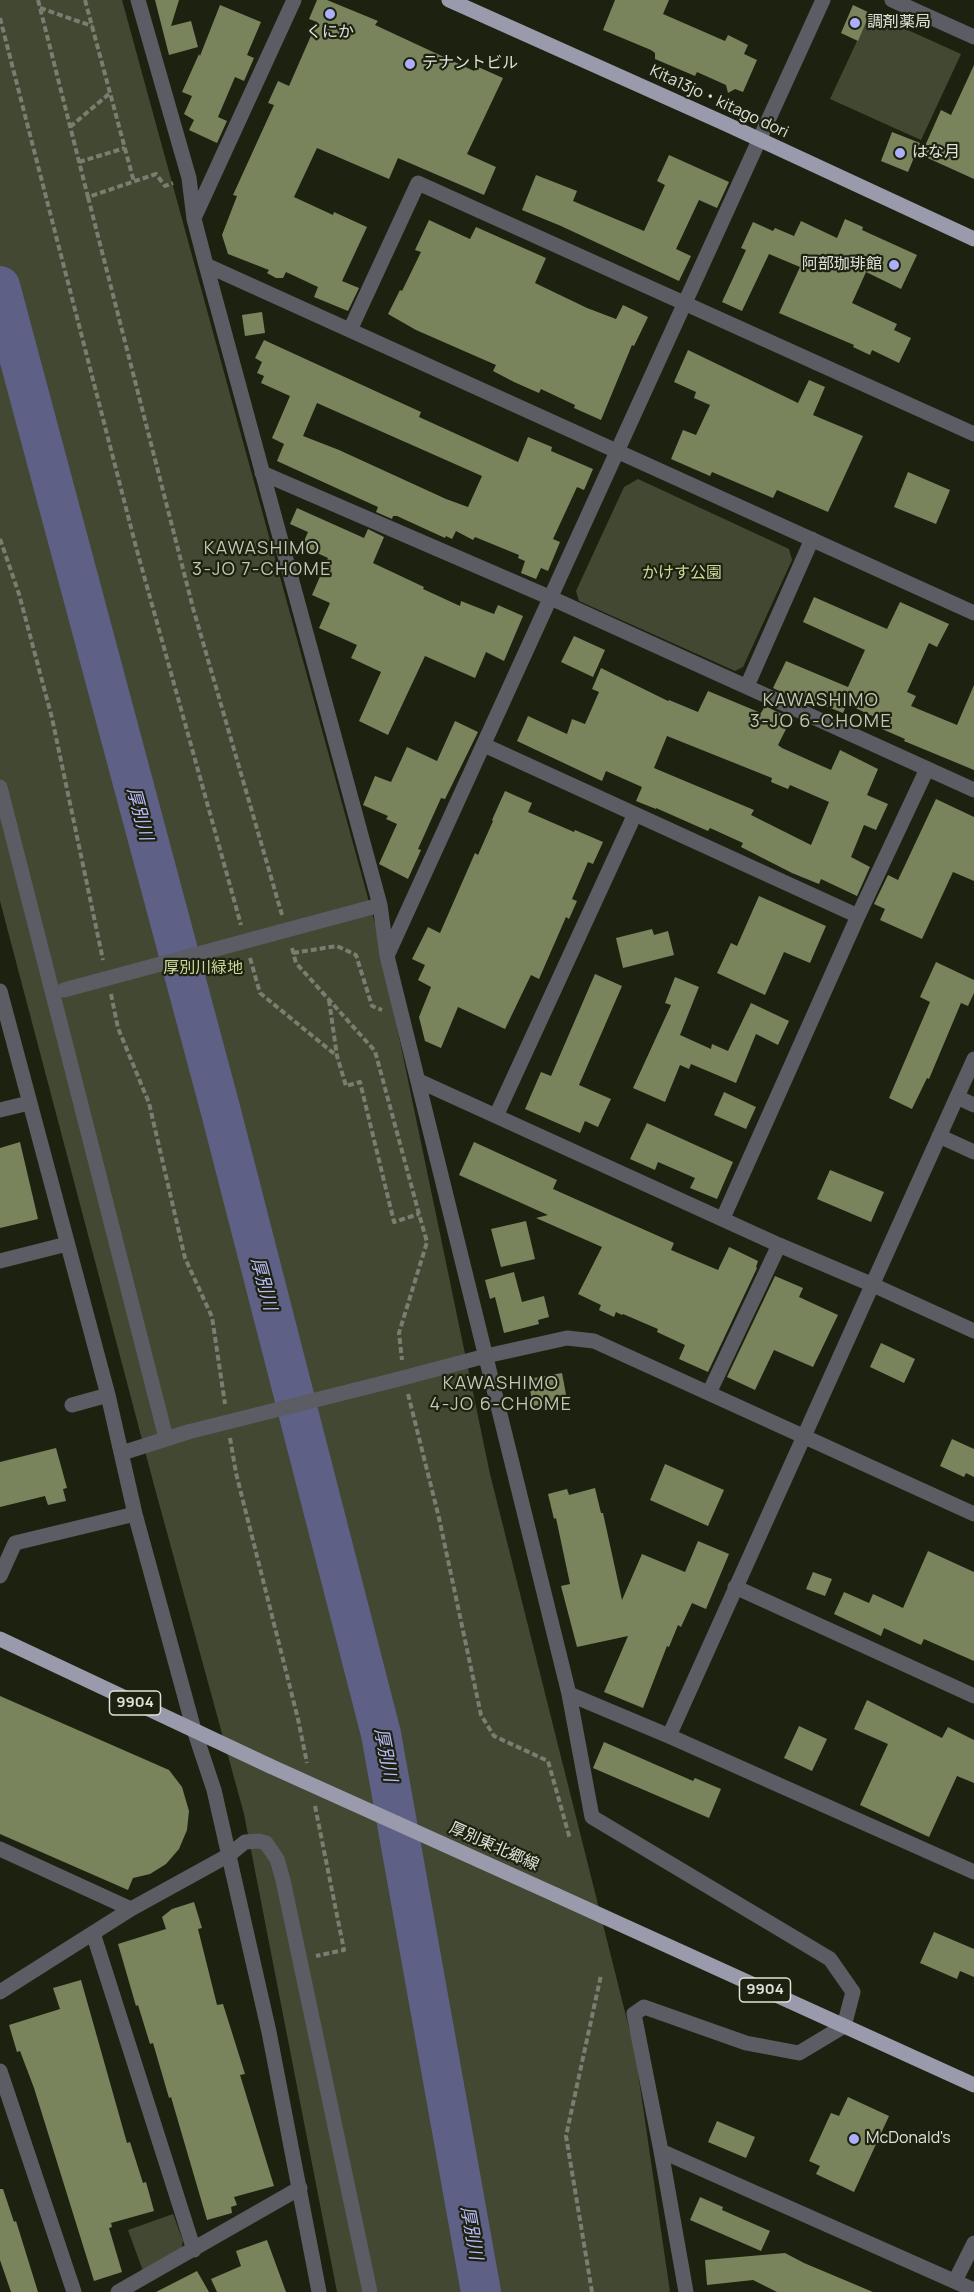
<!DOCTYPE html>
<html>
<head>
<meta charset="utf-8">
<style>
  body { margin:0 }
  canvas { display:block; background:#1d2110 }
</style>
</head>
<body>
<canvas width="974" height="2292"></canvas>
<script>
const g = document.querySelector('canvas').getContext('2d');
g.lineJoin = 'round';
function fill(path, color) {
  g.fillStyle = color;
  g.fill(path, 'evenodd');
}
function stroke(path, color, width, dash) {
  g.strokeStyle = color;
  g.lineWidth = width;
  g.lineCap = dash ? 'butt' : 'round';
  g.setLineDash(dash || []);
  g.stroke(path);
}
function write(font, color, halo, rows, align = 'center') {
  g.font = font + ' Manrope,"Noto Sans JP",sans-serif';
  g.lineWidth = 4.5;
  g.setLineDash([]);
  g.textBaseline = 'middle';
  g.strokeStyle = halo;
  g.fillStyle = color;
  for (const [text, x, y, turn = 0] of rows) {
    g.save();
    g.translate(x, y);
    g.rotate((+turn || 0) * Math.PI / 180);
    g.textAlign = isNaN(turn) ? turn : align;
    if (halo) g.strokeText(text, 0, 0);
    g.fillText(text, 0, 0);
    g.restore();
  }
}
const green = new Path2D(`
  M0,0h122l255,931 113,543 145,578 35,240h-333l-93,-478 -90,-329 -154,-584z
  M870,13l91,41 -40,86 -91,-41z
  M638,479l151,70 3,11 -49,107 -8,4 -156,-70 -3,-10 48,-104z
  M173,2214l10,27 -2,10 -38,20 -15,-41z`);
const river = new Path2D(`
  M0,286l220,822 161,626 100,558`);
const building = new Path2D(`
  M155,0h24l-8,26 20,-5 7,26 -29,8z
  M317,0h10l51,21 -3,4 99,46 2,-5 27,12 -36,76 29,13 -12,28 -86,-37 -9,21 -72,-31 -23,49 39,18 1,-3 33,15 -25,54 17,7 -11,23 -34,-14 4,-10 -32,-15 -3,6h-7l-9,-5 2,-3 -41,-16 -6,-19 15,-39 -4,-1 41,-90 -6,-2 10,-22 11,5 28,-64 -8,-3z
  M615,0h54l-6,14 62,27 3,-6 20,10 -4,9 13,6 -14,32 -8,-3 -7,4 -2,-8 -29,-13 -2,4 -40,-17v-6l-4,-3 -48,-20z
  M220,5l41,17 -14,33 7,3 -10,23 -9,-4 -17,40 9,4 -10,22 -28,-13 5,-10 -10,-6 8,-18 -10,-4 17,-38 1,2z
  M853,5l17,8 -12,28 -17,-8z
  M974,65v114l-53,-24 20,-45 10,5z
  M892,132l28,11 -12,29 -27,-11z
  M669,155l60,27 -12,26 -18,-8 -23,49 15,7 -12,25 -118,-55 -39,-16 14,-35 41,16 -4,10 71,30 21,-46 -8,-4z
  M845,219l18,8 -1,3 55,25 -16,34 -35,-17 -14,31 45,21 -3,6 17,8 -12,25 -27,-13 -2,5 -17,-8 1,-2 -75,-32 21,-46 -31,-13 -27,57 -20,-9 24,-52 -5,-2 12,-26 20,9 2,-3 19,8 7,-15 36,17z
  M429,220l41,19 6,-12 70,31 -11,25 52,25 29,11 7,-14 25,12 -14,29 -2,-1 -31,75 -27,-12 1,-3 -34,-16 -2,4 -25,-11 -21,-11 3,-6 -80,-35 -28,-16 12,-24 2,1 19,-39 -6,-2z
  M262,312l3,21 -20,3 -3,-21z
  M264,340l157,72 -2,5 99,45 10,-25 24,10 -1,4 42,18 -9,21 -7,-3 -24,52 7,3 -12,29 -7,-3 -5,11 -15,-6 4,-12 -7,-3 1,-3 -44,-18 -2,3 -17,-9 -4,8 -6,-3 -1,2 -48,-22h-4l-1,3 -16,-7 2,-5 -101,-46 7,-17 -12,-6 18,-42 -29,-13 3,-7 -7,-3 5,-11 -7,-4zM317,403l165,73 -14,31 -22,-8 -107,-49 -36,-14z
  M688,350l110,53 11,-23 16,7 -12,28 50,21 -35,76 -51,-22 -4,8 -61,-26 -2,4 -39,-17 12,-29 13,5 14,-30 -16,-7 2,-6 -22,-10z
  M908,472l42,18 -14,34 -42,-17z
  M297,508l67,30 4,-9 16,8 -11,26 51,24 -1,2 37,17 1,-5 33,13 4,-9 25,11 -19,45 -18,-9 -11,26 -50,-22 -37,79 -29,-14 22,-49 -30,-14 6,-13 -38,-17 11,-25 -18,-8 16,-37 -26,-12 6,-14 -18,-8z
  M814,597l73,32 13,-27 49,22 -12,23 -8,-4 -22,49 9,4 -5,10 46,19 17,-40v85l-70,-29 1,-2 -23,-10 3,-7 -38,-18 -4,9 -47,-19 -2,4 -21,-10 13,-27 62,26 17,-37 -62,-28z
  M574,636l31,14 -12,27 -32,-15z
  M601,668l67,33 1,-1 29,12 10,-21 53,22 4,-7 21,10 -4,8 5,3 -9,18 4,3 49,22 9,-20 38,19 -11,26 21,9 -12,26 -12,-5 -13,32 19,10 -13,29 -36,-17 -2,5 -27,-11 -51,-26 2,-4 -33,-15 -2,3 -52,-23v1l-20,-8 6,-14 -36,-16 -4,10 -85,-40 11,-25 39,18 5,-15 13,5 14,-32 -7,-3zM667,736l105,42 -1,4 17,7 2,-4 39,17 -18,43 -60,-30 3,-5 -100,-42z
  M455,721l23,11 -33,67 -4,-1 -23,51 3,1 -13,29 -29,-15 18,-40 -11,-5 2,-3 -25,-11 12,-29 16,6 16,-35 30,14z
  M505,791l27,12 -4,9 46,20 1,-2 28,12 -10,22 -5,-2 -16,37 5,2 -8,18 -3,-2 -27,62 -8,-4 -26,54 -47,-22 -17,41 -16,-7 -6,-24 12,-30 -13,-7 7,-15 -13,-6 16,-32 12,6 35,-80 3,2 15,-34 -1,-1z
  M936,799l38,18v64l-21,-9 -31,67 -42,-19 5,-11 -11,-5 14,-29 10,5z
  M759,896l67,30 -16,37 -26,-11 -19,43 -48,-22 14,-30 6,3z
  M652,929l2,6 14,-4 6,24 -51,13 -7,-30z
  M936,962l38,18v13l-6,13 -7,-3 -32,76 -2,-1 -15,31 -23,-11 41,-96 -10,-5z
  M595,974l27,12 -43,99 32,14 -13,28 -13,-6 -5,12 -55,-24 16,-37 10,4z
  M675,977l24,10 -19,48 31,14 1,-5 16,7 23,-48 38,18 -11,24 -22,-11 -20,49 -45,-19 -2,5 -9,-4 -15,37 -32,-14 38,-83 -6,-2z
  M724,1092l32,15 -10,22 -32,-14z
  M647,1123l86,39 -16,37 -27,-11 5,-10 -37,-16 -3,8 -25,-11z
  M20,1142l18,77 -38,9v-80z
  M474,1142l83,38 -4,9 121,54 -3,7 47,20 11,-23 29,14 -2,6 1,1 -49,104 -29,-13 6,-14 -28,-13 1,-3 -35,-15 -1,1 -6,-3 -2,5 -15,-7 2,-5 -23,-11 24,-47 -66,-29 12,-3 -89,-40z
  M830,1170l54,22 -13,30 -54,-23z
  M526,1221l9,38 -34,8 -10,-38z
  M514,1272l8,30 22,-6 5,21 -11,3 1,4 -35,9 -9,-36 -5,2 -5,-19z
  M775,1276l28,12 -4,9 39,18 -25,52 -39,-17 -19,40 -28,-13z
  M881,1343l34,16 -11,24 -34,-16z
  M562,1373l5,27 -34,6 -5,-27z
  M952,1439l22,10v28l-8,-4 -2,4 -24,-11z
  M56,1448l11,40 -4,1 3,12 -18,4 -3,-9 -45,11v-45z
  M665,1464l59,26 -16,36 -58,-26z
  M595,1488l6,25h2l19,87 20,-46 43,18 13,-31 31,13 -23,55 -14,-6 -11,24 -3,-2 -9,22 -2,-1 -24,62 -39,-16 24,-56 -51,11 -16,-61 9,-2 -14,-66 -2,1 -6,-25 19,-5 2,6z
  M928,1551l46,21v89l-50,-22 -3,6 -37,-17 -3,8 -47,-22 10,-22 25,11 4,-9 30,14z
  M813,1572l19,7 -7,17 -19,-7z
  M0,1696l169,74 13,17 7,24 -2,19 -8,19 -13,15 -16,10 -17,4 -5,12 -128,-56z
  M867,1700l75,38 6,-11 26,13v43l-17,-7 -28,61 -69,-32 28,-61 -34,-15z
  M799,1726l28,13 -15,32 -28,-13z
  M604,1742l89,39 2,-3 26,11 -12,29 -116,-50z
  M194,1902l8,26 -4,1 19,76 6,-1 22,70 -5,1 34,111 -40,11 3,8 -6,2 1,6 -25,7 -36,-123 -2,1 -16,-55 -3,1 -12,-39 -2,1 -18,-62 48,-15 -4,-12 10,-8z
  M934,1932l40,17v28l-14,-6 -3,8 -37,-16z
  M81,1980l46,163 3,-1 13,41 3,-1 8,29 -43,12 1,4 -3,1 13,44 -28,9 -60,-193 -14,-37 -3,1 -8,-27 51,-16 -7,-21z
  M848,2097l41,19 -35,76 -38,-18 4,-8 -11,-5 22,-48 8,3z
  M717,2121l38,16 -9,21 -38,-16z
  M0,2189h3l11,33 2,-1 22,71h-27l-11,-32z
  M700,2197l23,10 -1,3 48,21 -9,20 -71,-31z
  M267,2240l19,52h-69l-6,-13 30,-13 -5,-15z
  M785,2253l19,10 69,29h-96l-24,-12 -46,5 -2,-25z
  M197,2271l12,21h-53z`);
const path = new Path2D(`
  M38,0l50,197 68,-23 9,12 8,-3
  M85,0l49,182
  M40,8l52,18
  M0,18l136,529 105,378
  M70,127l40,-34
  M79,162l46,-14
  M88,197l105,411 89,307
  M0,539l19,55 33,124 51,242
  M292,948l4,15 79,88 44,163 8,28 -28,91 3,27
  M293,953l44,-7 19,9 16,51 10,4
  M250,958l10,35 77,63
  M111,994l7,34 31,75 36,155 27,59 13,87
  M329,1000l8,56 9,30 14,-4 34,140 25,-8
  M408,1394l31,124 42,197 13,21 54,25 22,78
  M230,1438l6,35 62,246 9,44
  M315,1806l29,144 -28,6
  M592,2292l-26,-156 35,-161`);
const minor = new Path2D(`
  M138,0l51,178 5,41 12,46 174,640 7,51 182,738 23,123 238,142 23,33 -9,34 -45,27 -53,-10 -102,-36 -10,7 27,137 25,141
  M892,0l82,37
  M194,218l100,-218
  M206,265l768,348
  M350,330l68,-147 556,251
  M262,473l289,125 423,192
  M747,686l65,-147
  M484,745l374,171
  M0,787l166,651
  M272,934l108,-29
  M387,956l436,-956
  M0,991l108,404 27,119 59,216 20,60 55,242 50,260
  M419,1081l360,164 94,40 101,46
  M957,1097l17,8
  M0,1110l29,-7
  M496,1116l139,-302
  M939,1136l35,16
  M723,1218l135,-302 69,-147
  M0,1261l67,-17
  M395,1380l91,-24 81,-18 27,3 380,173
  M709,1393l70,-148
  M72,1405l36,-10
  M122,1453l66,-21
  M0,1576l15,-33 120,-29
  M735,1587l239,109
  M569,1694l100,42 305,136
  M669,1736l305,-677
  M0,1849l131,60
  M93,1933l101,317
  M0,1992l131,-83 98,-54 16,-13 14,-1 7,2 11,16 6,21 87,412
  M0,2071l74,221
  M661,2151l313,139
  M955,2281l19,-38
  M118,2292l182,-104`);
const major = new Path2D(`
  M449,0l277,124 248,115
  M0,1639l270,127
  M556,1895l418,190`);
const minorBridge = new Path2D(`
  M64,990l208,-56
  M188,1432l207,-52`);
const majorBridge = new Path2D(`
  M270,1766l286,129`);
const markers = [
  [330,14,6,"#acaffb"],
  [855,23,6,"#acaffb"],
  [410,64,6,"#acaffb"],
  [900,153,6,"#acaffb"],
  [894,265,6,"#acaffb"],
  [854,2139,6,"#acaffb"]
];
const shields = [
  [135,1703,51],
  [765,1990,51]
];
const shieldNames = [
  ["9904",135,1703],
  ["9904",765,1990]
];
const poiNames = [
  ["調剤薬局",867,23],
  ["くにか",330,33,"center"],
  ["テナントビル",422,64],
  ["はな月",912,153],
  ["阿部珈琲館",882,265,"right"],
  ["McDonald's",866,2139]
];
const streetNames = [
  ["Kita13jo・kitago dori",719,102,25],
  ["厚別東北郷線",494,1847,24]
];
const parkNames = [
  ["かけす公園",682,574],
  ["厚別川緑地",203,969]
];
const neighbourhoodNames = [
  ["KAWASHIMO",262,549],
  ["3-JO 7-CHOME",262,570],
  ["KAWASHIMO",821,701],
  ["3-JO 6-CHOME",821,722],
  ["KAWASHIMO",501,1384],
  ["4-JO 6-CHOME",501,1405]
];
const waterNames = [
  ["厚別川",139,814,75],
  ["厚別川",263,1284,75],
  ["厚別川",385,1755,79],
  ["厚別川",471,2233,80]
];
fill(green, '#424832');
stroke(river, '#5f6085', 40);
fill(building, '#79845c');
stroke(path, '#7a7d70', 4, [6, 3]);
stroke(minor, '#5c5c65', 15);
stroke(major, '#999bac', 15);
stroke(minorBridge, '#5c5c65', 15);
stroke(majorBridge, '#999bac', 15);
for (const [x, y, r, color] of markers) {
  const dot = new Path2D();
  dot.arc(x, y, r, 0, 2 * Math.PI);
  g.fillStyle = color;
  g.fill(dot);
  stroke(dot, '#1d2110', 2);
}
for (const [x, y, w] of shields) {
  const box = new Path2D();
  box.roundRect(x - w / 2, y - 12, w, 24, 4.5);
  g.fillStyle = '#1d2110';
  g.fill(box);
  stroke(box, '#dfe2d8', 1.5);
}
write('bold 15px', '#dfe2d8', null, shieldNames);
write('16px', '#dfe2d8', '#1d2110', poiNames, 'left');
write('16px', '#dfe2d8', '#1d2110', streetNames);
write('16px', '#cadb99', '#1d2110', parkNames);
g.letterSpacing = '1.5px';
write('18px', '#c2c8b3', '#1d2110', neighbourhoodNames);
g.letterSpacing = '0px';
write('italic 18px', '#b9bcfc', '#1d2110', waterNames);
</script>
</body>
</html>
